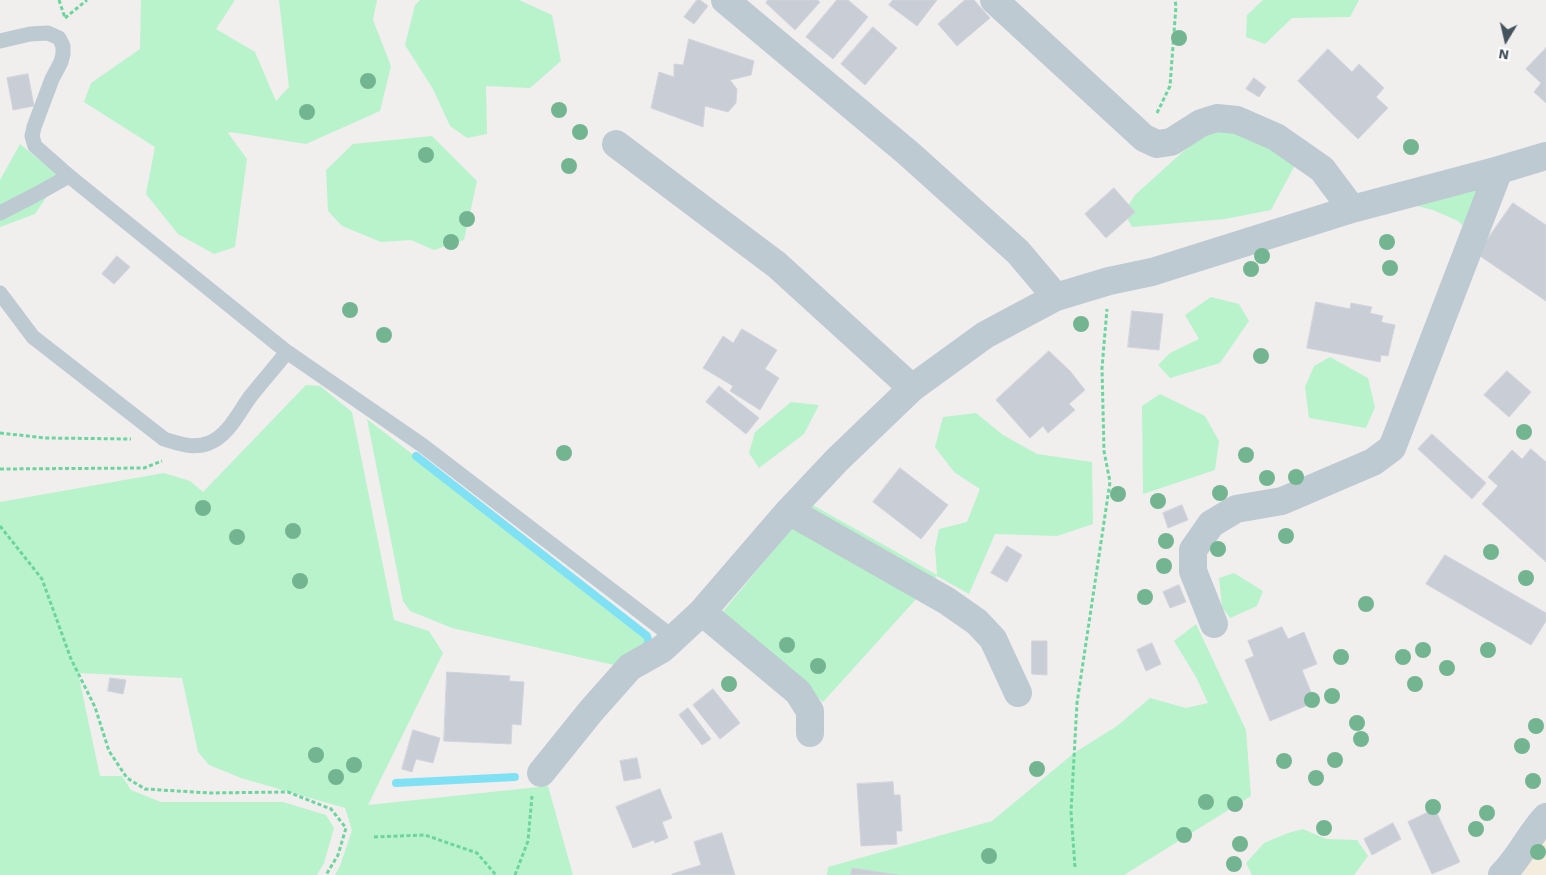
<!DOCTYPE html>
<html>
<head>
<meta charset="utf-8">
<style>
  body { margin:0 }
  #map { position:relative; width:1546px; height:875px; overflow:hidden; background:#f1eeee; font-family:"Work Sans",sans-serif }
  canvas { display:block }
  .north { position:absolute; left:1481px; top:15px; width:50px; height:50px; -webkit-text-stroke:4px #fff; paint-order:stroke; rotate:189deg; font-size:14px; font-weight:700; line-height:20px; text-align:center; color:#44535e }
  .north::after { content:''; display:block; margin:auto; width:18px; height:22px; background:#44535e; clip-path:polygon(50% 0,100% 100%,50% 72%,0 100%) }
</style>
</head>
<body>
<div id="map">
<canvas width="1546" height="875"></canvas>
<div class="north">N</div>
</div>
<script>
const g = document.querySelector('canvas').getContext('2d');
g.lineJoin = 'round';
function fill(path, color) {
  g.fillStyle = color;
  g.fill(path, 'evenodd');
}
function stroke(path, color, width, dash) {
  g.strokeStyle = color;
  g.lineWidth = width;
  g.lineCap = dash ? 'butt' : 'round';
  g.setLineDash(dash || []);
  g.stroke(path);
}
const green = new Path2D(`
  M141,0h94l-19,29 39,23 21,49 13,-14 -10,-87h98l-4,20 18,46 -11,45 -74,33 -76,-12 -2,1 19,26 -12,88 -21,7 -36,-20 -32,-40 9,-47 -71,-45 7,-19 49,-34z
  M420,0h99l33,15 9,46 -31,27 -44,-2 1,48 -20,4 -17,-12 -17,-37 -28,-44 10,-40z
  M1263,0h96l-9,17 -58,1 -27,26 -19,-7 1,-22z
  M1274,125l28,27 -31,58 -46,9 -93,8 -8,-15 11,-17 73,-66z
  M432,136l45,45 -13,59 -30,10 -23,-10 -30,2 -39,-16 -14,-15 -2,-41 27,-26z
  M20,144l40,33 -25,37 -35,13v-47z
  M1473,181l20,19 -20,36 -15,-15 -25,-11 -20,-5z
  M1211,297l28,7 10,17 -29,42 -50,15 -12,-13 12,-12 29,-14 -14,-24z
  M1330,357l38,21 7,29 -9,21 -57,-10 -4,-31 9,-21z
  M306,385l14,1 32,26 42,208 35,11 14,22 -75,152 180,-19 25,89h-238l5,-9 12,-36 -7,-22 -104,-30 -32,-13 -11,-13 -16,-74 -104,-5 22,103h22l9,14 30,12h122l43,13 8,13 -10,35 -7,12h-317v-373l164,-29 26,8 13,11z
  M1160,394l45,22 14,25 -4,29 -72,24 -1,-88z
  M791,402l28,3 -15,29 -45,34 -10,-15 6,-21z
  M976,413l27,22 34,19 55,8 1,62 -36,12 -62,-2 -26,60 -32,-18 -114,126 -102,-88 90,-110 126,71 -2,-27 4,-19 28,-7 13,-33 -26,-17 -19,-25 8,-30z
  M367,419l280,217 2,7 -31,23 -166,-38 -42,-17 -7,-10z
  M1234,573l29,18 -6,15 -27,12 -8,-11 -3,-29z
  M1196,624l50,106 5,66 -127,79h-297l1,-8 164,-46 82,-68 43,-27 33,-28 36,10 22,-5 -12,-26 -22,-36z
  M1303,829l23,10 31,1 11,16 -14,19h-102l-6,-12 18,-20 24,-10z`);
const sand = new Path2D(`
  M1546,838v37h-26z`);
const stream = new Path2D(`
  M416,456l231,180 2,7 -5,5
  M396,783l119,-6`);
const building = new Path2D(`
  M697,0h3l8,6 -14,18 -10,-7z
  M768,0h49l3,2 -25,28 -29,-27z
  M837,0h11l20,17 -35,42 -27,-22z
  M893,0h44l-20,26 -28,-21z
  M965,0h9l16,18 -33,28 -19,-22z
  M873,27l24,21 -32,37 -24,-21z
  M689,39l65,22 -3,14 -21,5 7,9 -1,14 -8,9 -23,-6 -2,21 -52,-19 8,-36 15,5v-13l9,1z
  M1546,48v55l-12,-11 7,-9 -15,-14z
  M1328,49l24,23 7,-8 25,24 -8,9 12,11 -30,31 -60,-58z
  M28,74l6,32 -21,4 -6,-32z
  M1254,78l12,9 -7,10 -13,-8z
  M1114,188l21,24 -29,26 -21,-24z
  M1513,203l33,22v76l-69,-47z
  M117,256l13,11 -16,17 -12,-10z
  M1316,302l34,7 1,-6 21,4 -2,6 13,3 -2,6 14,3 -7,31 -7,-1 -1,7 -73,-14z
  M1132,311l31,3 -4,36 -31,-3z
  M742,329l35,21 -12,19 14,9 -19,32 -30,-19 3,-5 -30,-18 20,-32 10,7z
  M1049,351l21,20 15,19 -16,14 6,6 -27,23 -5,-7 -13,12 -34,-38z
  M1507,371l24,21 -22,25 -25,-22z
  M719,386l40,32 -13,16 -40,-32z
  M1432,434l54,49 -14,16 -54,-50z
  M1531,449l15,13v100l-64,-58 16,-18 -10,-9 24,-27 10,9z
  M900,468l48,37 -27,34 -48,-37z
  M1182,505l6,15 -20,8 -5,-15z
  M1007,546l15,9 -15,27 -16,-9z
  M1445,555l101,58v8l-15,24 -105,-61z
  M1179,585l7,17 -16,6 -7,-16z
  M1282,627l6,12 16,-7 13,32 -15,6 13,32 -45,19 -25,-61 9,-4 -6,-15z
  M1032,641h15v34l-15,-1z
  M1152,643l9,21 -15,7 -9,-21z
  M447,672l63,4 -1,5 15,1 -3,43 -9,-1 -1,20 -67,-3z
  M110,678l16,2 -3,14 -15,-3z
  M713,689l27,34 -20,16 -27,-34z
  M688,708l23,31 -9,6 -23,-30z
  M413,730l27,8 -7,25 -17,-4 -4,13 -10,-3z
  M637,758l4,20 -17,3 -4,-20z
  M893,782l1,13h6l2,36h-6l1,13 -36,2 -4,-62z
  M660,789l12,29 -10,4 6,16 -13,5 -1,-3 -21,8 -17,-41z
  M1435,809l25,53 -28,12 -24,-52z
  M1393,823l8,16 -29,16 -8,-16z
  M722,833l13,42h-63v-1l29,-9 -7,-23z
  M852,868l46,7h-47z`);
const path = new Path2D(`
  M59,0l6,18
  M65,18l22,-18
  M1157,113l13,-27 6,-80 -1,-6
  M0,433l46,5 85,1
  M0,469l144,-1 18,-7
  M0,526l42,53 29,80 24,48 14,44 18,27 18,11 65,4 78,-1 43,17 15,19 -8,27 -12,20
  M374,837l51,-2 52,18 19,22
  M1075,867l-4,-55 6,-109 33,-221 -6,-31 -2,-83 5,-59
  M515,875l13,-34 4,-45`);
const service = new Path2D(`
  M0,41l30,-7 18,-1 11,5 4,8v8l-2,8 -9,17 -18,48 -2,9 3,10 34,30 218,176 135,93 252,193
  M0,213l35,-18 34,-19
  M0,293l33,44 131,102c15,5 30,10 45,4 19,-7 30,-31 41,-46 12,-15 25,-30 37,-45`);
const minor = new Path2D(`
  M725,0l183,153 110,99 38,45
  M994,0l150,138 13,6 14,-2 30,-19 16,-5 20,2 39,17 46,32 30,40
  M616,144l161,121 135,123
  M789,511l158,90 30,21 16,17 25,54
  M702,612l96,80 12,19v22
  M1214,624l-21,-53v-21l18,-26 25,-15 46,-8 91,-39 19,-14 107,-278
  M541,773l50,-62 39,-44 32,-18 40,-37 87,-101 48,-51 75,-72 73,-53 71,-38 53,-16 43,-9 200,-63 147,-39 47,-14
  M1502,875c18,-18 27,-40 44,-58`);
const trees = [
  [1179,38],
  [368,81],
  [559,110],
  [307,112],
  [580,132],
  [1411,147],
  [426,155],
  [569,166],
  [467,219],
  [451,242],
  [1387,242],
  [1262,256],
  [1390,268],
  [1251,269],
  [350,310],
  [1081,324],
  [384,335],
  [1261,356],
  [1524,432],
  [564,453],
  [1246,455],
  [1296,477],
  [1267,478],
  [1220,493],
  [1118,494],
  [1158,501],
  [203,508],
  [293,531],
  [1286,536],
  [237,537],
  [1166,541],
  [1218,549],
  [1491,552],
  [1164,566],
  [1526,578],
  [300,581],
  [1145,597],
  [1366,604],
  [787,645],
  [1423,650],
  [1488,650],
  [1341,657],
  [1403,657],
  [818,666],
  [1447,668],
  [729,684],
  [1415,684],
  [1332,696],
  [1312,700],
  [1357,723],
  [1536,726],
  [1361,739],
  [1522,746],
  [316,755],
  [1335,760],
  [1284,761],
  [354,765],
  [1037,769],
  [336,777],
  [1316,778],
  [1533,781],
  [1206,802],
  [1235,804],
  [1433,807],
  [1487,813],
  [1324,828],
  [1476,829],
  [1184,835],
  [1240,844],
  [1538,852],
  [989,856],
  [1234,864]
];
fill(green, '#b8f3cc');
fill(sand, '#f4ecdd');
stroke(stream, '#80e1f5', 8);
fill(building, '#c9cdd5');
stroke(building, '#d1d4db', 1);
stroke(path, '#6cd59d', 3, [4, 2.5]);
stroke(service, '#bdcad2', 15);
stroke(minor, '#bdcad2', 28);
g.fillStyle = '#74b591';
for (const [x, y] of trees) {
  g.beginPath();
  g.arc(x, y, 8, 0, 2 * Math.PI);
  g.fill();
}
</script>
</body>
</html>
